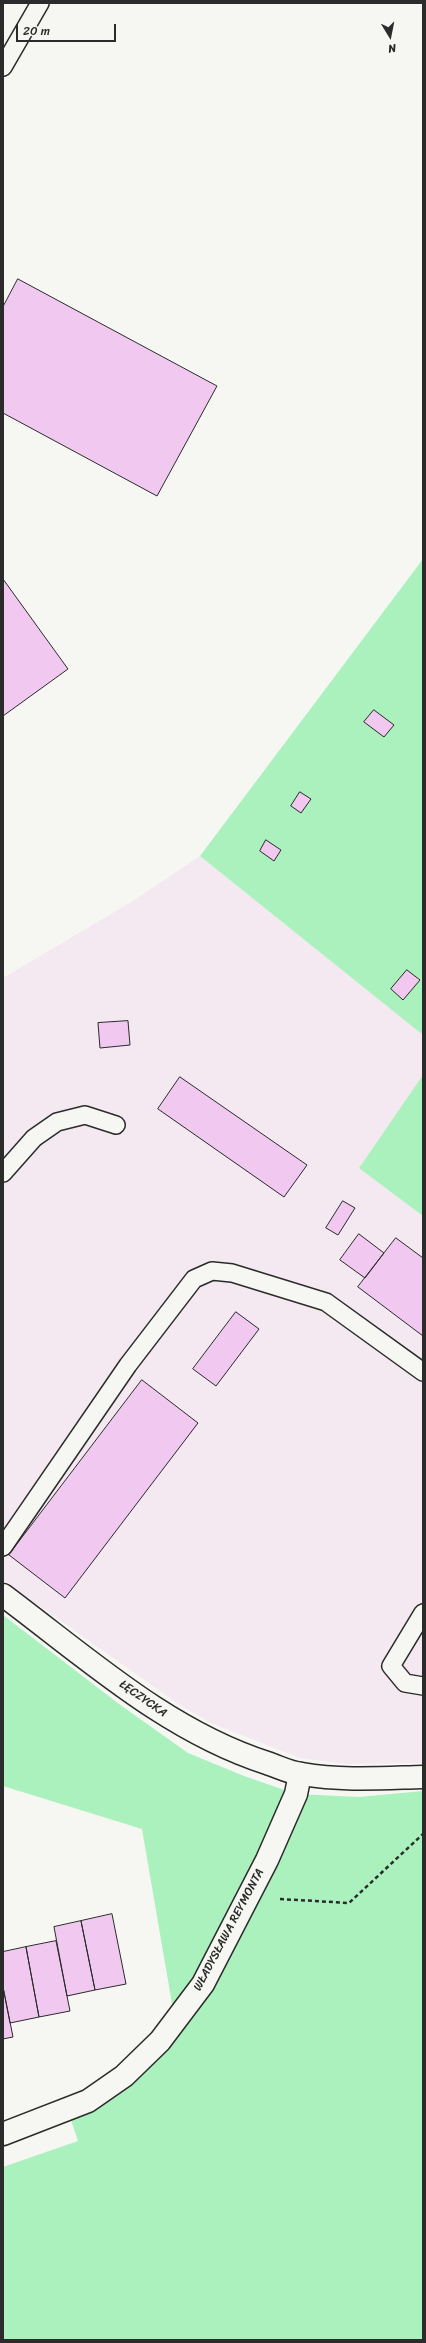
<!DOCTYPE html>
<html>
<head>
<meta charset="utf-8">
<style>
  body { margin:0 }
  #map { position:relative; width:426px; height:2343px; overflow:hidden; background:#f6f6f2; font-family:Sriracha,sans-serif }
  canvas { display:block }
  .frame { position:absolute; inset:0; border:4px solid #2b2b2b; pointer-events:none }
  .north { position:absolute; left:370px; top:16px; width:40px; height:40px; -webkit-text-stroke:3px #f6f6f2; paint-order:stroke; rotate:170deg; font-size:11px; font-weight:700; line-height:16px; text-align:center; color:#2b2b2b }
  .north::after { content:''; display:block; margin:auto; width:14px; height:18px; background:#2b2b2b; clip-path:polygon(50% 0,100% 100%,50% 72%,0 100%) }
  .scale { position:absolute; left:16px; top:24px; width:100px; height:18px; box-sizing:border-box; border:2px solid #2b2b2b; border-top:0; padding-left:5px; font-size:12px; line-height:14px; white-space:nowrap; color:#2b2b2b; -webkit-text-stroke:3px #f6f6f2; paint-order:stroke }
</style>
</head>
<body>
<div id="map">
<canvas width="426" height="2343"></canvas>
<div class="frame"></div>
<div class="north">N</div>
<div class="scale">20 m</div>
</div>
<script>
const g = document.querySelector('canvas').getContext('2d');
g.lineJoin = 'round';
function fill(path, color) {
  g.fillStyle = color;
  g.fill(path, 'evenodd');
}
function stroke(path, color, width, dash) {
  g.strokeStyle = color;
  g.lineWidth = width;
  g.lineCap = dash ? 'butt' : 'round';
  g.setLineDash(dash || []);
  g.stroke(path);
}
function write(font, color, halo, rows, align = 'center') {
  g.font = font + ' Sriracha,sans-serif';
  g.lineWidth = 4;
  g.setLineDash([]);
  g.textBaseline = 'middle';
  g.strokeStyle = halo;
  g.fillStyle = color;
  for (const [text, x, y, turn = 0] of rows) {
    g.save();
    g.translate(x, y);
    g.rotate((+turn || 0) * Math.PI / 180);
    g.textAlign = isNaN(turn) ? turn : align;
    if (halo) g.strokeText(text, 0, 0);
    g.fillText(text, 0, 0);
    g.restore();
  }
}
const built = new Path2D(`
  M200,856l223,179v40l-64,93 64,48v547l-77,1 -46,-6 -89,-35 -34,-20 -174,-123v-602l130,-77z`);
const green = new Path2D(`
  M423,559v476l-223,-179z
  M423,1075v141l-64,-48z
  M3,1615l116,89 69,49 56,23 52,18 63,3 64,-6v549h-420v-173l75,-26 -10,-30 107,-90 -33,-192 -139,-43z`);
const building = new Path2D(`
  M18,279l199,107 -60,110 -154,-83v-106z
  M3,579l65,90 -65,47z
  M374,710l20,15 -10,12 -20,-15z
  M300,792l11,7 -10,14 -10,-7z
  M266,840l15,10 -7,11 -14,-10z
  M407,970l13,10 -17,20 -12,-11z
  M128,1021l2,24 -30,3 -2,-25z
  M180,1077l127,88 -23,32 -126,-88z
  M343,1201l12,7 -17,27 -12,-7z
  M359,1234l25,19 -19,25 -25,-18z
  M396,1238l27,20v78l-65,-49z
  M236,1312l23,17 -43,57 -23,-17z
  M142,1380l56,43 -133,175 -56,-43z
  M112,1914l14,70 -31,6 -14,-69z
  M81,1921l14,69 -28,6 -13,-69z
  M56,1941l14,70 -31,6 -13,-70z
  M26,1947l13,70 -29,6 -7,-36v-35z
  M3,1987l10,50 -10,2z`);
const path = new Path2D(`
  M280,1899l69,4 74,-69`);
const service = new Path2D(`
  M3,67l37,-64
  M3,1173l31,-35 23,-16 28,-7 31,10
  M3,1547l125,-182 66,-86 18,-8 20,2 94,29 97,70
  M423,1613l-32,53 14,17 18,3`);
const minor = new Path2D(`
  M3,2134l85,-33 36,-25 36,-35 43,-57 64,-124 29,-66 4,-20`);
const tertiary = new Path2D(`
  M3,1595c83,62 164,136 264,168 12,4 23,10 35,11 40,7 81,4 121,3`);
const streetNames = [
  ["ŁĘCZYCKA",143,1699,35],
  ["WŁADYSŁAWA REYMONTA",229,1930,-62]
];
fill(built, '#f4e8f1');
fill(green, '#aaf1be');
fill(building, '#f0c8f0');
stroke(building, '#2b2b2b', 1);
stroke(service, '#2b2b2b', 20);
stroke(minor, '#2b2b2b', 25);
stroke(tertiary, '#2b2b2b', 25);
stroke(path, '#2b2b2b', 2.5, [4, 3]);
stroke(service, '#f6f6f2', 17);
stroke(minor, '#f6f6f2', 22);
stroke(tertiary, '#f6f6f2', 22);
write('12px', '#2b2b2b', '#f6f6f2', streetNames);
</script>
</body>
</html>
